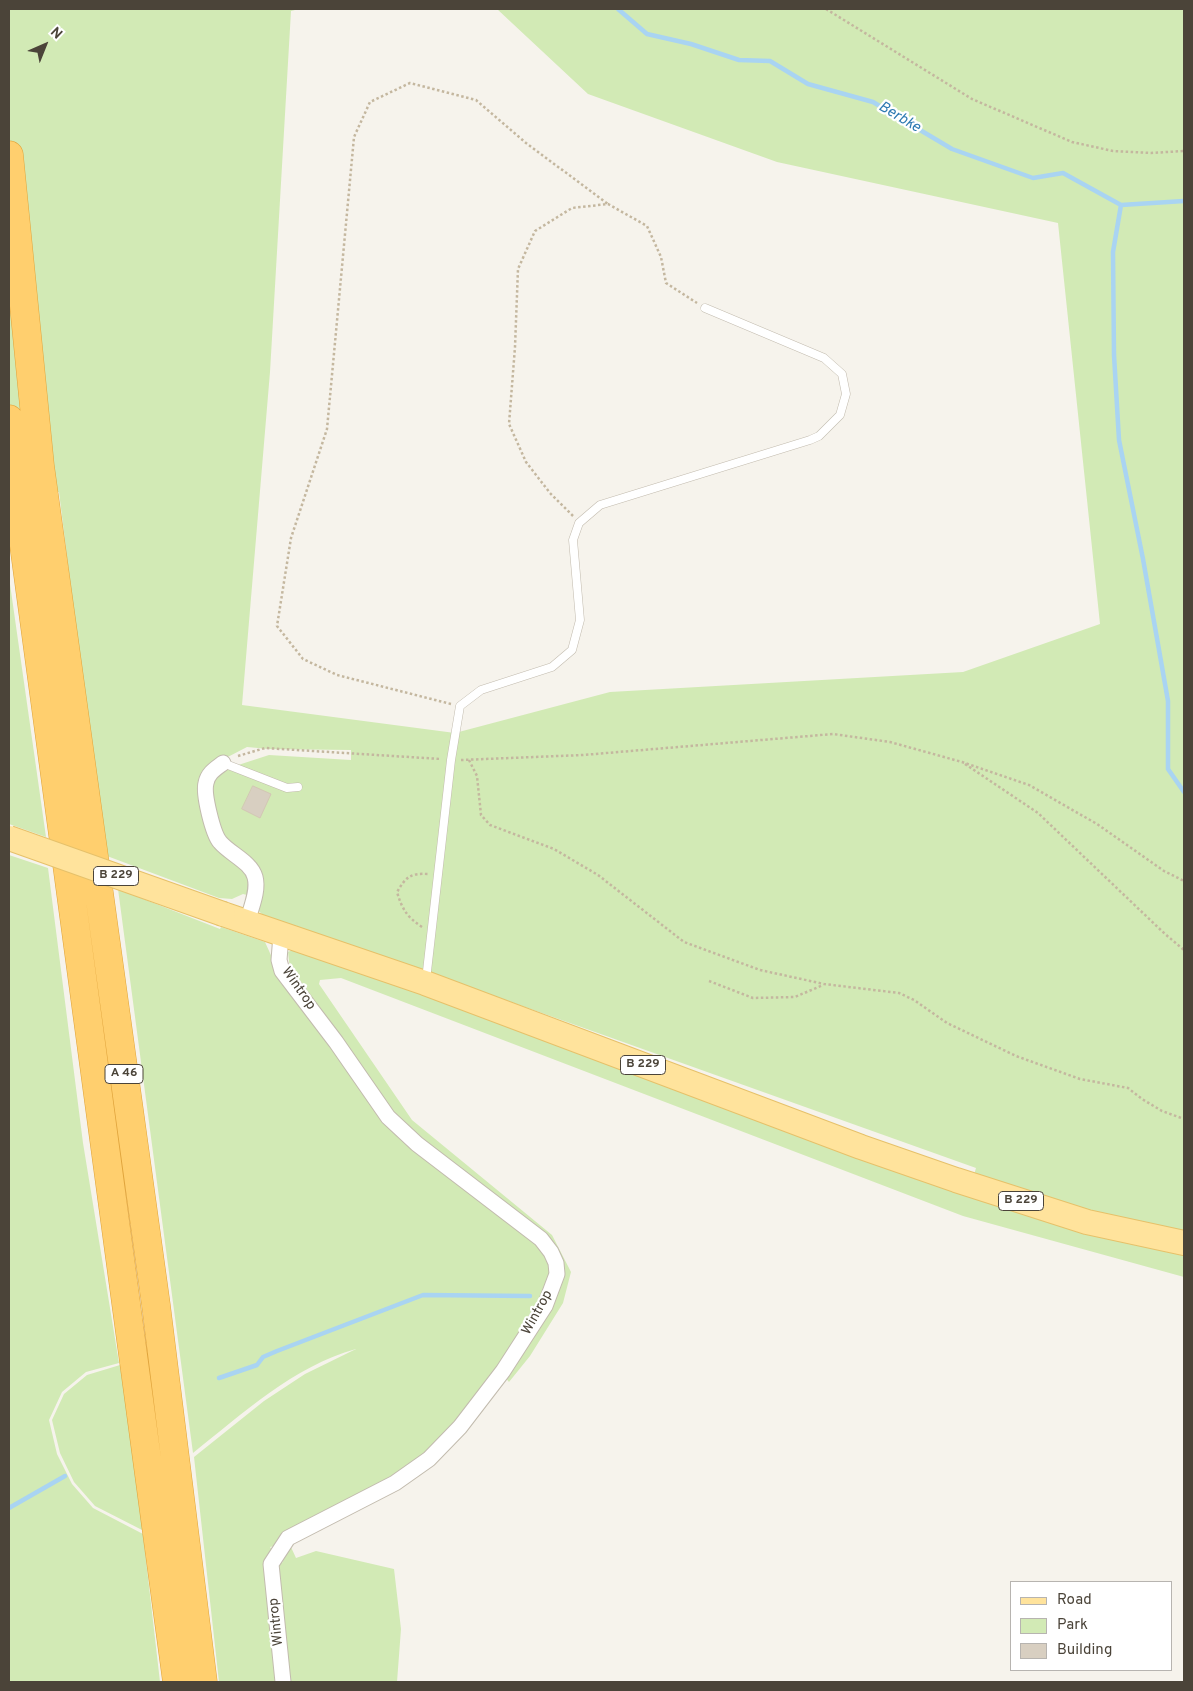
<!DOCTYPE html>
<html>
<head>
<meta charset="utf-8">
<style>
  body { margin:0 }
  #map { position:relative; width:1193px; height:1691px; overflow:hidden; background:#f6f3ec; font-family:Overpass,sans-serif }
  canvas { display:block }
  .frame { position:absolute; inset:0; border:10px solid #4b4439; pointer-events:none }
  .legend { position:absolute; left:1010px; top:1581px; width:162px; height:90px; box-sizing:border-box; background:#fff; border:1px solid #b7b4b0; margin:0; padding:6px 9px; list-style:none; font-size:15px; color:#4b4439 }
  .legend li { display:flex; align-items:center; gap:10px; height:25px }
  .legend b { width:25px; border:1px solid #b7b4b0 }
  .north { position:absolute; left:20px; top:20px; width:50px; height:50px; -webkit-text-stroke:4px #fff; paint-order:stroke; rotate:44deg; font-size:14px; font-weight:700; line-height:20px; text-align:center; color:#4b4439 }
  .north::after { content:''; display:block; margin:auto; width:18px; height:22px; background:#4b4439; clip-path:polygon(50% 0,100% 100%,50% 72%,0 100%) }
</style>
</head>
<body>
<div id="map">
<canvas width="1193" height="1691"></canvas>
<div class="frame"></div>
<ul class="legend">
<li><b style="height:6px;background:#ffe39c"></b>Road</li>
<li><b style="height:14px;background:#d2eab5"></b>Park</li>
<li><b style="height:14px;background:#d8cfc1"></b>Building</li>
</ul>
<div class="north">N</div>
</div>
<script>
const g = document.querySelector('canvas').getContext('2d');
g.lineJoin = 'round';
function fill(path, color) {
  g.fillStyle = color;
  g.fill(path, 'evenodd');
}
function stroke(path, color, width, dash) {
  g.strokeStyle = color;
  g.lineWidth = width;
  g.lineCap = dash ? 'butt' : 'round';
  g.setLineDash(dash || []);
  g.stroke(path);
}
function write(font, color, halo, rows, align = 'center') {
  g.font = font + ' Overpass,sans-serif';
  g.lineWidth = 4.5;
  g.setLineDash([]);
  g.textBaseline = 'middle';
  g.strokeStyle = halo;
  g.fillStyle = color;
  for (const [text, x, y, turn = 0] of rows) {
    g.save();
    g.translate(x, y);
    g.rotate((+turn || 0) * Math.PI / 180);
    g.textAlign = isNaN(turn) ? turn : align;
    if (halo) g.strokeText(text, 0, 0);
    g.fillText(text, 0, 0);
    g.restore();
  }
}
const green = new Path2D(`
  M9,9h290l-8,2 -21,361 -28,333 213,28 155,-41 353,-20 137,-48 -42,-401 -281,-61 -189,-68 -91,-85h687v1268l-221,-61 -622,-238 -21,2 -1,4 93,136 140,115 19,37 -8,31 -33,53 -21,26 -5,-6 29,-47 -5,-4 -34,53 -63,73 -36,28 -82,41 -27,15 -7,10 -9,2 12,16 8,-18 6,13 20,-7 78,18 7,60 -4,53h-178l-25,-225 70,-56 41,-27 51,-25c-62,17 -114,65 -163,104l-75,-564 102,40 1,-2 44,15 9,20 14,19 7,-4 -5,-7 -2,-18 6,-3 198,71 300,112 177,60 7,-24 -535,-191 -174,-57 -8,-9 3,-22 -6,-17 -7,-10 -22,-20 -8,-10 -9,-37 4,-17 12,-9 43,-14 82,5v-10l-82,-1 -22,-2 -27,14 -13,12 -8,23 12,39 7,12 31,29 2,12 -4,7 -4,-1 -11,5 -13,-1 -112,-42 -20,-136 -28,-228 -50,2z
  M9,577l37,260 -37,-13z
  M9,855l39,13 35,275 36,220 -33,9 -24,20 -13,28 8,34 15,30 21,24 50,26 17,148h-151z
  M120,1365l26,167 -51,-26 -21,-24 -14,-29 -8,-33 12,-26 23,-19z`);
const stream = new Path2D(`
  M618,9l29,25 44,10 48,16 31,1 38,23 65,18 79,47 81,29 30,-5 58,32 63,-4
  M1121,205l-8,47 1,103 5,85 24,119 25,142v68l16,23
  M219,1378l38,-13 6,-8 14,-6 146,-56 107,1
  M9,1508l56,-32`);
const building = new Path2D(`
  M253,786l18,8 -11,24 -18,-9z`);
const path = new Path2D(`
  M826,9l146,90 100,43 41,9 38,2 33,-2
  M573,516l-23,-23 -24,-31 -17,-38 6,-77 3,-78 17,-38 37,-23 36,-4 39,22 14,31 5,26 31,20
  M451,704l-114,-29 -34,-16 -26,-33 14,-88 36,-109 27,-292 16,-35 40,-19 66,17 50,43 82,61
  M238,756l27,-8 176,11
  M461,760l122,-5 250,-21 57,8 72,20 67,23 68,39 67,47 20,10
  M469,760l8,16 4,39 9,10 64,24 44,26 86,67 76,28 64,14 75,9 15,7 33,23 69,33 64,23 48,9 14,11 20,12 22,8
  M965,764l73,49 127,121 19,16
  M422,927c-15,-10 -20,-18 -25,-35 9,-15 13,-19 31,-18
  M709,981l44,17 42,-1 28,-12`);
const service = new Path2D(`
  M223,763l64,25 11,-1
  M426,980l25,-220 9,-54 21,-16 71,-23 20,-17 8,-30 -7,-80 6,-17 21,-18 210,-65 9,-4 21,-21 6,-21 -4,-20 -18,-16 -119,-50`);
const minor = new Path2D(`
  M223,763c-8,6 -15,10 -17,20 -3,11 7,51 14,59 10,12 31,20 35,35 4,14 -5,33 -8,46
  M281,935l-2,25 3,11 54,71 52,75 29,27 124,95 10,13 5,11 1,11 -12,32 -42,65 -43,56 -31,32 -34,24 -107,55 -17,26 12,118`);
const primary = new Path2D(`
  M223,914l202,69 436,164 95,33 131,42 97,21`);
const motorway = new Path2D(`
  M9,155l31,311 116,839 47,377
  M9,419l5,52 163,1211`);
const primaryBridge = new Path2D(`
  M9,838l214,76`);
const shields = [
  [116,876,45],
  [643,1065,45],
  [124,1074,38],
  [1021,1201,45]
];
const shieldNames = [
  ["B 229",116,876],
  ["B 229",643,1065],
  ["A 46",124,1074],
  ["B 229",1021,1201]
];
const streetNames = [
  ["Wintrop",298,989,55],
  ["Wintrop",538,1313,-61],
  ["Wintrop",277,1622,-96]
];
const waterNames = [
  ["Berbke",899,118,31]
];
fill(green, '#d2eab5');
stroke(stream, '#a9d4f2', 4.5);
fill(building, '#d8cfc1');
stroke(building, '#d3c7b4', 1);
stroke(service, '#c2bbae', 9);
stroke(minor, '#c2bbae', 17);
stroke(primary, '#e6c16a', 26);
stroke(motorway, '#e0a43c', 29);
stroke(path, '#c4b79f', 2.5, [2.5, 2.5]);
stroke(service, '#fff', 8);
stroke(minor, '#fff', 15);
stroke(primary, '#ffe39c', 24);
stroke(motorway, '#ffcf6e', 28);
stroke(primaryBridge, '#e6c16a', 26, []);
stroke(primaryBridge, '#ffe39c', 24);
for (const [x, y, w] of shields) {
  const box = new Path2D();
  box.roundRect(x - w / 2, y - 9.5, w, 19, 4);
  g.fillStyle = '#fff';
  g.fill(box);
  stroke(box, '#4b4439', 1);
}
write('bold 12px', '#4b4439', null, shieldNames);
write('14px', '#4b4439', '#fff', streetNames);
write('italic 15px', '#2e7ab2', '#fff', waterNames);
</script>
</body>
</html>
